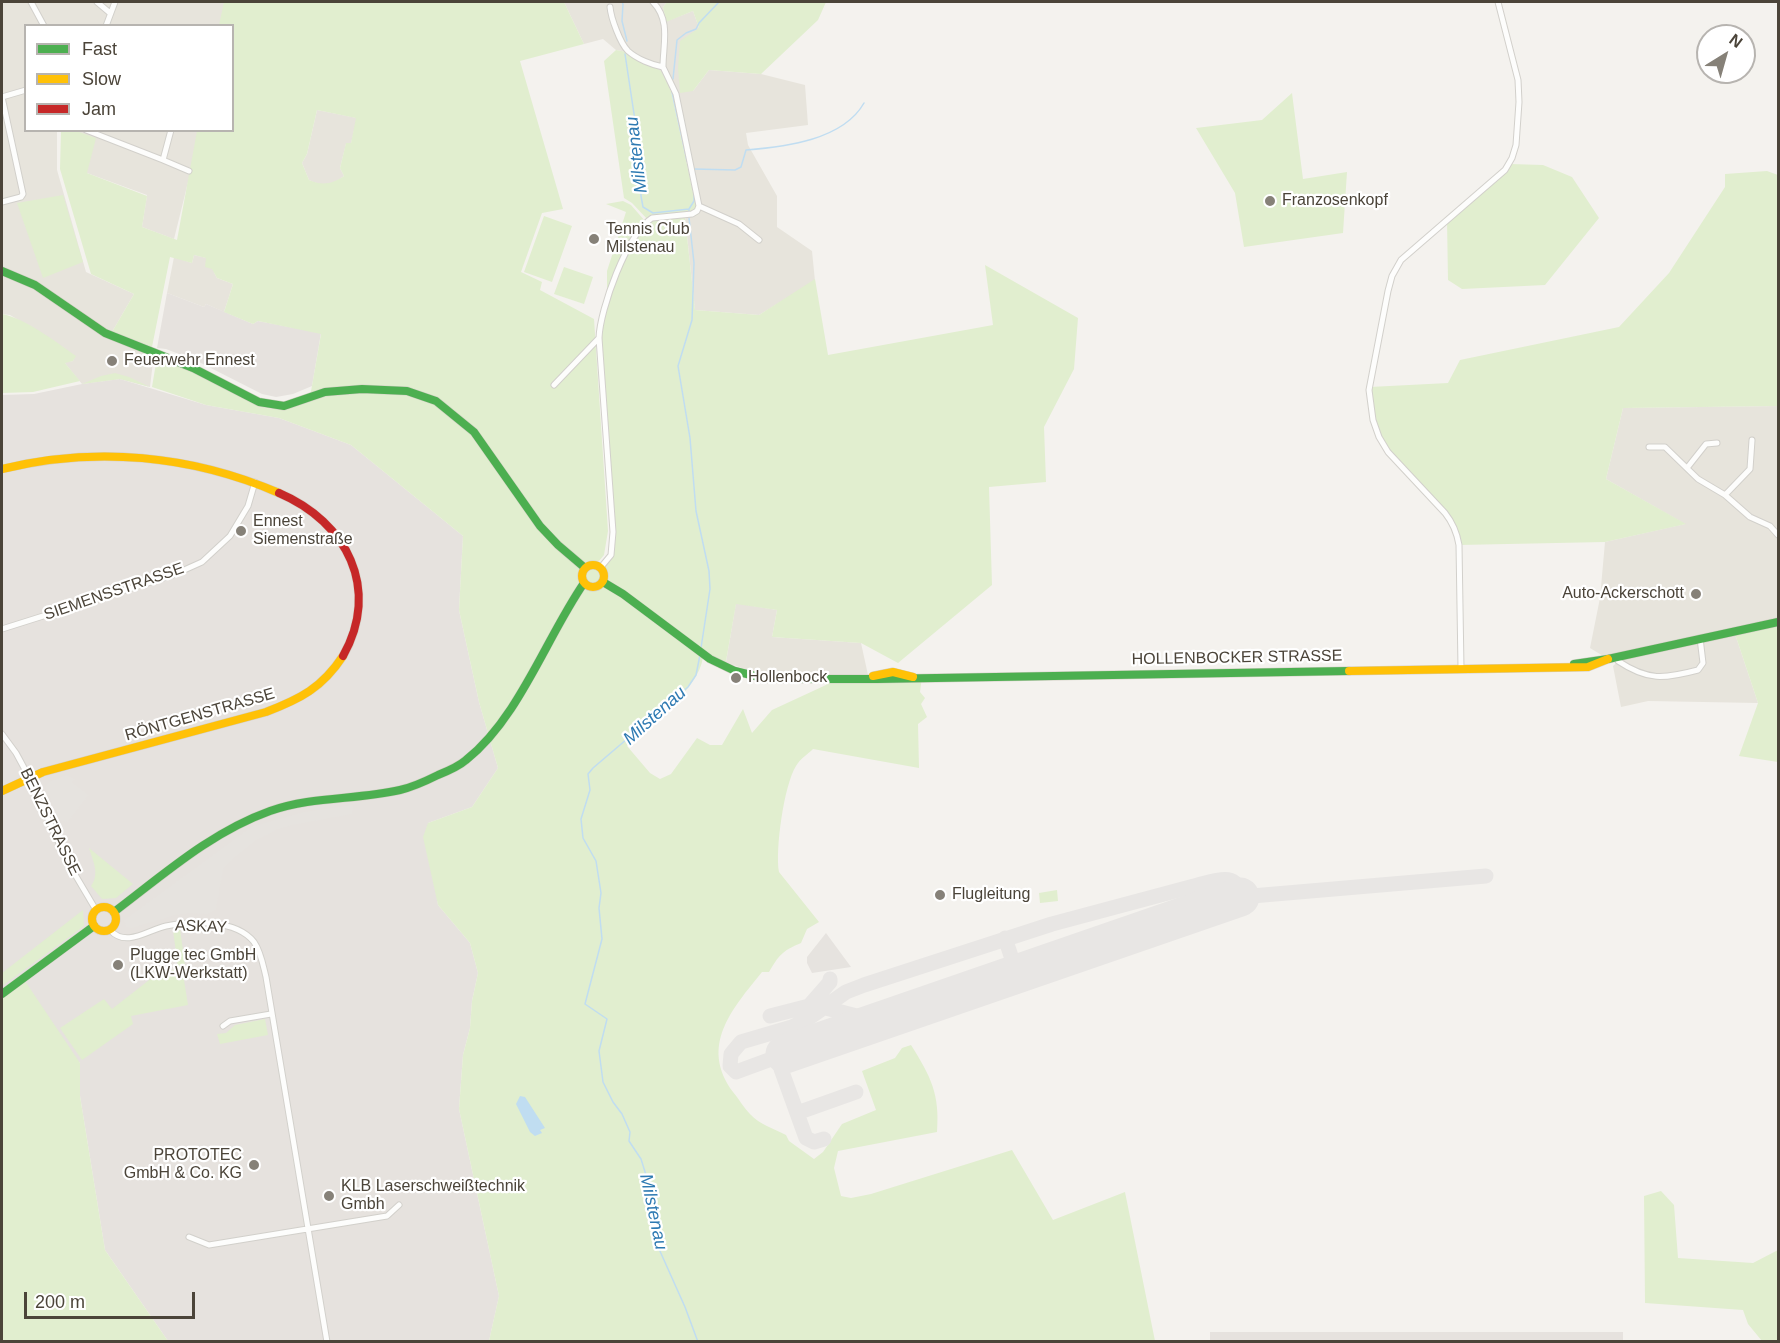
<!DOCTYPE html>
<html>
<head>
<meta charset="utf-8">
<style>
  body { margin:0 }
  #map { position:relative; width:1780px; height:1343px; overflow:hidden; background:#f4f2ee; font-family:Helvetica,sans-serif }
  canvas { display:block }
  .frame { position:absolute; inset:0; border:3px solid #4b4439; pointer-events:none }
  .legend { position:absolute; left:24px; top:24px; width:210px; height:108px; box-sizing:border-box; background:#fff; border:2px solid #b7b4b0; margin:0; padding:8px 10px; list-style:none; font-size:18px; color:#4b4439 }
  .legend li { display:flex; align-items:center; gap:12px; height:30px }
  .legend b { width:30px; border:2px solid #b7b4b0 }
  .north { position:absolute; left:1696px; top:24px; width:60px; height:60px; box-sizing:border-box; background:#fff; border:2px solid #b7b4b0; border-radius:50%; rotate:37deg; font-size:16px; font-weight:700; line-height:24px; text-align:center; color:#4b4439 }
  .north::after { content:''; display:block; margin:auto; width:21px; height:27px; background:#868178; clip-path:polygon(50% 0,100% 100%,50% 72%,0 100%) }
  .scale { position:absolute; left:24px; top:1292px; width:171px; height:27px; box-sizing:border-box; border:3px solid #4b4439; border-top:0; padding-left:8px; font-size:18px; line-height:21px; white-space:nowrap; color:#4b4439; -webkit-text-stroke:4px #fff; paint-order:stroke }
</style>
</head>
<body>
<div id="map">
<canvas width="1780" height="1343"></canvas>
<div class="frame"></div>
<ul class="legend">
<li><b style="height:8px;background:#4caf50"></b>Fast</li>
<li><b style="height:8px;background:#ffc107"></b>Slow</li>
<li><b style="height:8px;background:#c62828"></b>Jam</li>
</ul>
<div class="north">N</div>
<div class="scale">200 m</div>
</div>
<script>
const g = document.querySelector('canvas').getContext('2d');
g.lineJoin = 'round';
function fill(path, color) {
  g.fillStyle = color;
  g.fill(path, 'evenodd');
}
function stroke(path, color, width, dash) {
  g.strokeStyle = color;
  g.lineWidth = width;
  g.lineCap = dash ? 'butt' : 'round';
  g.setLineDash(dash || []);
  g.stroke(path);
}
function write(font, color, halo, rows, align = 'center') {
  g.font = font + ' Helvetica,sans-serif';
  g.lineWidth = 4.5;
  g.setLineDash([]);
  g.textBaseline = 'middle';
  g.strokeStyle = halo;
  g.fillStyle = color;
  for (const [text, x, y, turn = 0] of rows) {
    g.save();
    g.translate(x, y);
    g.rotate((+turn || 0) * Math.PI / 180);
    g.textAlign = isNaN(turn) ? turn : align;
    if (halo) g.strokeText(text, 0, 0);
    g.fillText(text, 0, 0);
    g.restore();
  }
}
const residential = new Path2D(`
  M2,2h223l-5,23 -194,1v104l31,1v39l29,102 48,22 -22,38 40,15 2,6 -4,34 -30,-8 -38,5 -18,-22 9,-1 2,-5 -45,-29 -20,-12 -8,-1z
  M564,2h103l-4,5 4,14 26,-10 6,17 -6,63 16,-21 52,4 44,11 3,40 -62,8 2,12 29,51v31l35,24 3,30 -56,34 -64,-5 -10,-93 13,-2 -27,-125 -26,-27 -18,-11 -11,-2 -13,-11 -19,5z
  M317,110l40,8 -6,26h-5l-6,24 4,8 -11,8h-15l-9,-4 -7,-17 5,-9z
  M76,131h123l-7,35 -18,73 -32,-12 5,-32 -60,-22z
  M194,255l13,3 10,20 16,6 -9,28 -18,-8 -2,3 -37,-14 7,-36 18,6z
  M1778,406v216l-44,9 24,72 -110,-2 -27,6 -8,-41 5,-5 -10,-2 -18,-11 10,-50 5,-56 80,-18 -79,-45 17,-71z
  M736,603l41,7 -5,27 89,6 7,32 -88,1 -28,-4 -26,-10z`);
const industrial = new Path2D(`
  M167,293l37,14 2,-3 47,20 5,-3 63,12 -9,53 -19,8 -17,3 -14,-3 -65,-33 -31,-12 -9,-1z
  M120,379l86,26 73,13 72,27 112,91 -4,74 20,92 19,66 -26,39 -44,16 10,82 32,38 8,30 -6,28 -2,27 -7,27 -4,54 40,187 -10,45h-321l-63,-91 -25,-154v-33l-78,-66v-602l32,-1 48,-10z
  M1210,1332h413v9l-413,1z`);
const green = new Path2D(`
  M224,2h340l20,42 -64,17 43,148 -21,4 -21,59 21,10 -2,8 54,29 14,212 -4,24 -5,6 -11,1 11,4 12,-11 2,-11 -14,-205 19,-71 30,-48 -16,-17 -8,-5 -20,-137 12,-11 11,2 34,19 10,20 27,124 -13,3 10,92 64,5 56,-36 13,76 165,-30 -8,-60 93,53 -4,51 -30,58 2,55 -57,5 3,98 -94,78 -37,-20 -89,-6 5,-27 -41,-6 -11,63 -22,-13c0,32 -53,71 -76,92l23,27 10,6 11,-5 26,-36 13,7h12l21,-36 9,24 20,-23 54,-25 1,-7 95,-1 -2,15 5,6 -4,6 6,13 -9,7 1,44 -106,-19c-5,5 -13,10 -17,17 -12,19 -21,84 -17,106l40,50 -12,7 -6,14c-19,8 -22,12 -32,29h-7c-30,37 -63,74 -29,120 6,7 11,16 17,22 9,10 24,15 36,21l3,6 25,18 9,-7 19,-28 34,-14 -14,-39 33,-13 7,-10 9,-3c20,32 29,49 26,87l-99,19 -4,17 7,28 10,2 20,-4 141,-44 41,70 72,-28 30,149h-666l10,-45 -40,-187 4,-54 7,-27 2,-27 6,-28 -8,-30 -32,-38 -15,-68 5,-14 44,-16 26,-39 -19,-66 -20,-92 4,-74 -112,-91 -72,-27 -73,-13 -54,-18 5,-30 31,12 67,35 11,4 21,2 3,-5 20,-8 11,-63 -63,-13 -5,3 -29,-12 9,-28 -16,-6 -5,-9 -7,-2 1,-9 -12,-3 -2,8 -22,-6 -18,90 -40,-15 22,-38 -43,-20 -31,-105 1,-38h15l20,7 -9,35 60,23 -5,31 35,13 20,-109 35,-1v-104l-13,-1zM317,110l39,8 -5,25h-5l-6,25 4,8c-12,8 -21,10 -35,4l-7,-17 5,-9z
  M667,2h159l-8,18 -57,54 -52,-4 -16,21 -13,2 -2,-25 2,-27 19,-13 -6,-17 -27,11 -3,-15z
  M1292,93l11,86 44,-7 -4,61 -99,14 -9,-54 -39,-65 66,-8z
  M1510,164l33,1 29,12 27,41 -54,67 -83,4 -14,-9 -1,-60z
  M1767,171l11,4v231l-155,2 -17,71 80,45 -81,18 -146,3 -5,-20 -66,-73 -13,-23 -5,-42 78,-4 12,-23 159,-33 50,-54 56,-86v-13z
  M63,195l20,67 -40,16 -26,-75z
  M623,201l8,4 14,16c-19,23 -29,43 -38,72v-22l19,-59 -20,-8z
  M544,216l28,10 -20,56 -28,-10z
  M564,267l29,10 -9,27 -30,-10z
  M2,314c23,4 54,28 74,42l-3,5 -8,2 15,18 -47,11 -31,1z
  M115,373l14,4 21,10 -30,-8 -38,5 19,-8z
  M1778,622v140l-39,-6 19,-53 -24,-72z
  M89,848l44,36 -17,14 -14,1 -11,-13c9,-12 2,-25 -2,-38z
  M1057,890l1,11 -18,2 -1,-10z
  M83,910l1,16 -82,60v-13z
  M180,929l7,50 -3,1 4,25 -57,11 2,8 -51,36 -22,-32 44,-29 8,10 41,-32 25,-9 -5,-38z
  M25,981l55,82v33l25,154 63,91h-166v-344z
  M265,1019l3,16 -48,9 -3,-10 9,-1 9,-8z
  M1661,1191l13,14 4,53 75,5 25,-13v91h-16l-14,-17 -5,-14 -98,-7 -1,-107z`);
const parking = new Path2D(`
  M67,775l8,4 -3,3 17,13 -21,27 -9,-2 -13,-31v-4l3,-3z
  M353,805l-1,9 -60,11 -14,4 -21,11 -25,20 -9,10 -7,40 -8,4 -19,-1 -14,2 -43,13 -6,-1 -2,-7 127,-93 53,-15z
  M826,933l25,34 -39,6 -5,-10v-6z`);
const water = new Path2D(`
  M520,1096l5,1 20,31 -5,2 2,3 -7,3 -5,-4 -14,-28z`);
const stream = new Path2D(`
  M622,2l1,2 -1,17 5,20
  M625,54l14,93 2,49 2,11 10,6 36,-4v4
  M673,79l4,-39 9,-7 10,-4 3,-6 20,-21
  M672,92l15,69
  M694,169l41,1 6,-3 5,-17c39,-3 97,-10 118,-47
  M689,209l5,-8v-9
  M689,218l5,45 -2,57 -14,46 12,72 6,73 13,60 1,18 -9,59
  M698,1342l-13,-35 -30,-67 -1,-12 -6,-15 1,-12 -3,-26 -5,-16 -12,-18 1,-9 -8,-18 -9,-12 -10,-20 -4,-31 8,-32 -22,-15 17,-65 -3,-31 2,-15 -5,-32 -13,-23 -2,-19 9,-29 -2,-16 5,-6 95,-81 8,-12 4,-20`);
const taxiway = new Path2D(`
  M1194,886c19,-4 44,-17 46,11l246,-21
  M1005,938l12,36
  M818,1006l62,16
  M770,1016l39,-10 21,-24v-3
  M806,1020c-5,11 -2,20 10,24
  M785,1054l-49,18 -6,-6 1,-12 10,-12 51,-15 14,-7 40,-28 18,-7 188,-61 142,-38 11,9v11l-2,4
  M785,1054l-3,5 -1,10 25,69 8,4 10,-3
  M797,1113l59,-21`);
const runway = new Path2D(`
  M785,1054l455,-157`);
const street = new Path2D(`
  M31,2l13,24
  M97,2l13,11
  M653,2c18,19 10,42 10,65
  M106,26l9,-24
  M2,97l24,-7
  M86,130l77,30 8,-30
  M163,160l26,11
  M2,202l19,-5 2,-3 -21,-97
  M699,206l40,18 20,16
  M554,385l45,-47
  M1649,447h16l33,32 27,16 25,22 20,9 8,9
  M1687,468l19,-24 11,-1
  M1725,495l25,-26 2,-29
  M601,567l10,-12 2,-23 -14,-194c1,-29 28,-104 53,-120l40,-4 5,-3 2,-5 -23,-112 -13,-27c-11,-2 -26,-8 -35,-16 -8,-8 -17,-33 -18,-44
  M2,629l171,-54 29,-13 28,-26 18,-30 7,-24
  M1617,657l1,4c30,20 46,18 80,9l5,-7 -3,-25
  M1461,668l-2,-123c-2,-12 -6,-22 -14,-32l-57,-61 -9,-15 -6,-17 -4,-30 19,-99 4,-15 9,-16 104,-90 7,-12 4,-13 3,-43 -1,-22 -20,-78
  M2,734l14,19 13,24 38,84 29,49
  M110,930c16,18 38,0 56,-4 26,-5 70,-7 88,16 7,10 9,23 12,35l61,365
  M223,1026l7,-5 41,-7
  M189,1237l20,8 178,-29 12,-11`);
const fast = new Path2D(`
  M2,271l33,14 70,48 88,35 66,34 25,4 41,-14 37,-3 45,2 29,10 38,31 66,94 18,19 27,23
  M603,582l20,12 87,65 25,12 32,8h110l472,-8
  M1574,664l34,-5 170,-37
  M114,912c49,-37 97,-80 156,-101 42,-15 87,-11 130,-21 13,-3 26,-9 38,-15 10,-4 20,-8 28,-15 53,-42 80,-122 118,-177
  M2,994l92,-68`);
const slow = new Path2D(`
  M2,469c93,-23 189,-14 277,24
  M582 576a11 11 0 1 1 22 0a11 11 0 1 1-22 0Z
  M1349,671l239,-4 20,-8
  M873,676l20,-4 20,5
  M2,791l41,-19 223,-60c34,-13 56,-24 77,-56
  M92 919a12 12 0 1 1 24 0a12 12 0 1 1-24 0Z`);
const jam = new Path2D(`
  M279,493c68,29 102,96 64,163`);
const markers = [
  [1270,201,6,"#868178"],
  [594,239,6,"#868178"],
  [112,361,6,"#868178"],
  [241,531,6,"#868178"],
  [1696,594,6,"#868178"],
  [736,678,6,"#868178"],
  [940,895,6,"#868178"],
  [118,965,6,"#868178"],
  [254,1165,6,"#868178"],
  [329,1196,6,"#868178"]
];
const poiNames = [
  ["Franzosenkopf",1282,201],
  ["Tennis Club",606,230],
  ["Milstenau",606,248],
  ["Feuerwehr Ennest",124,361],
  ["Ennest",253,522],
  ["Siemenstraße",253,540],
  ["Auto-Ackerschott",1684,594,"right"],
  ["Hollenbock",748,678],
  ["Flugleitung",952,895],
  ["Plugge tec GmbH",130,956],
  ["(LKW-Werkstatt)",130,974],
  ["PROTOTEC",242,1156,"right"],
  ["GmbH & Co. KG",242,1174,"right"],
  ["KLB Laserschweißtechnik",341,1187],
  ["Gmbh",341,1205]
];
const streetNames = [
  ["SIEMENSSTRASSE",114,592,-19],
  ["HOLLENBOCKER STRASSE",1237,658,-1],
  ["RÖNTGENSTRASSE",200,715,-16],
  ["BENZSTRASSE",50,822,64],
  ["ASKAY",201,927,2]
];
const waterNames = [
  ["Milstenau",637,155,-97],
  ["Milstenau",655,716,-42],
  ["Milstenau",653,1212,78]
];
fill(residential, '#e7e4dc');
fill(industrial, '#e6e2de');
fill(green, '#e1eecf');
fill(parking, '#e6e3df');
fill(water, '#c0ddf1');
stroke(stream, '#c0ddf1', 1.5);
stroke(taxiway, '#e8e6e4', 15);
stroke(runway, '#e8e6e4', 39);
stroke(street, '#d2d0cb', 7);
stroke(fast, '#d3cfc5', 9);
stroke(slow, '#d3cfc5', 9);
stroke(jam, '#d3cfc5', 9);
stroke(street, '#fdfdfc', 5);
stroke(fast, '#4caf50', 8);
stroke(slow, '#ffc107', 8);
stroke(jam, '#c62828', 8);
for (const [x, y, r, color] of markers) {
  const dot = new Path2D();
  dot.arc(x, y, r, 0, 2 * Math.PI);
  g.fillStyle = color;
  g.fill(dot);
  stroke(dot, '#fff', 2);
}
write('16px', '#4b4439', '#fff', poiNames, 'left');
write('16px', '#4b4439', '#fff', streetNames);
write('italic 18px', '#2e7ab2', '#fff', waterNames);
</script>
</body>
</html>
